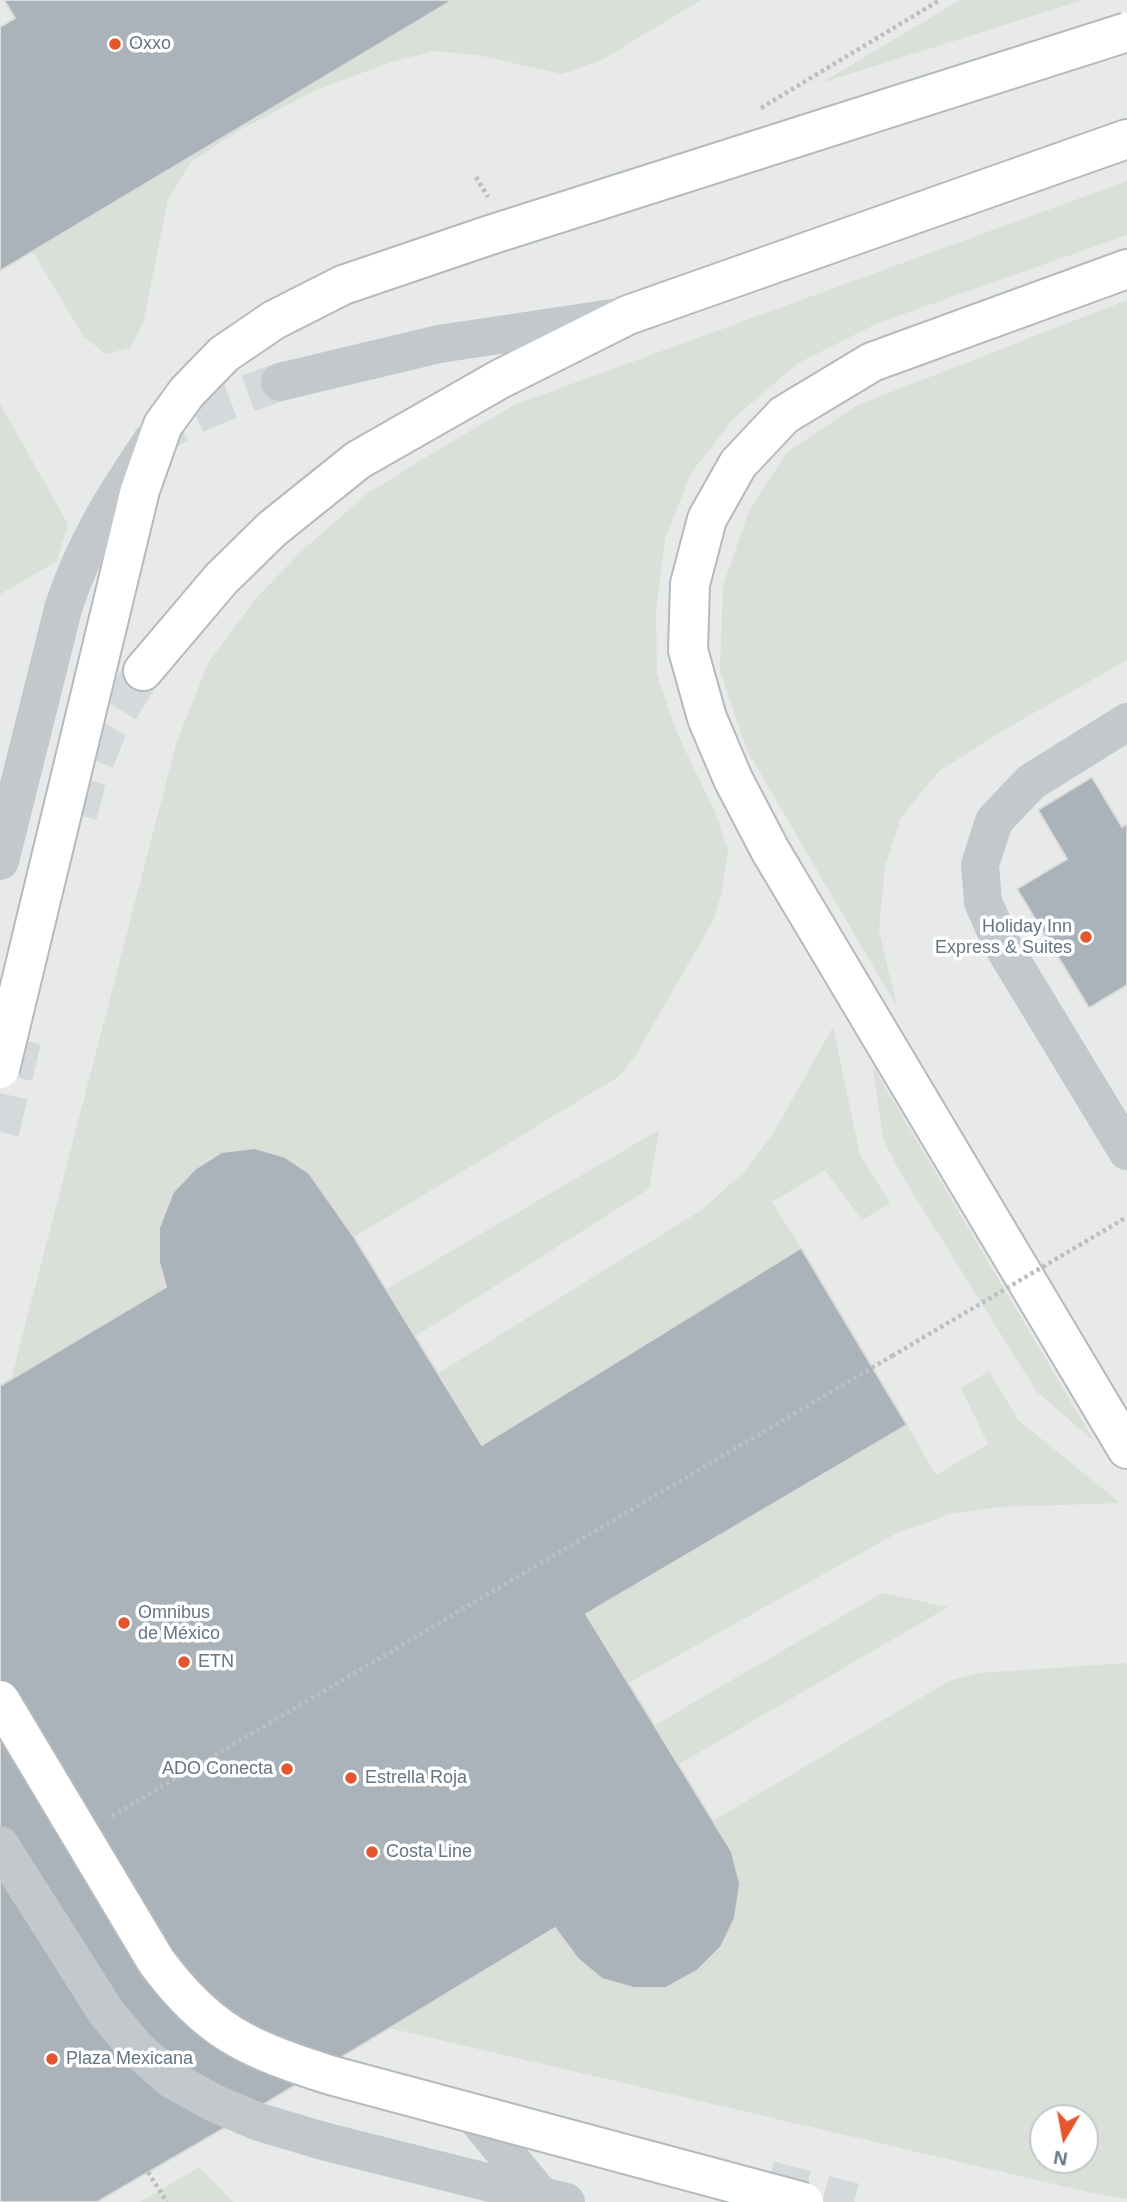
<!DOCTYPE html>
<html>
<head>
<meta charset="utf-8">
<style>
  body { margin:0 }
  #map { position:relative; width:1127px; height:2202px; overflow:hidden; background:#fafaf8; font-family:Arial,sans-serif }
  canvas { display:block }
  .north { position:absolute; left:1029px; top:2104px; width:70px; height:70px; box-sizing:border-box; background:#fff; border:2px solid #c1c8cd; border-radius:50%; rotate:190deg; font-size:19px; font-weight:700; line-height:28px; text-align:center; color:#657683 }
  .north::after { content:''; display:block; margin:auto; width:24px; height:32px; background:#e4572e; clip-path:polygon(50% 0,100% 100%,50% 72%,0 100%) }
</style>
</head>
<body>
<div id="map">
<canvas width="1127" height="2202"></canvas>
<div class="north">N</div>
</div>
<script>
const g = document.querySelector('canvas').getContext('2d');
g.lineJoin = 'round';
function fill(path, color) {
  g.fillStyle = color;
  g.fill(path, 'evenodd');
}
function stroke(path, color, width, dash) {
  g.strokeStyle = color;
  g.lineWidth = width;
  g.lineCap = dash ? 'butt' : 'round';
  g.setLineDash(dash || []);
  g.stroke(path);
}
function write(font, color, halo, rows, align = 'center') {
  g.font = font + ' Arial,sans-serif';
  g.lineWidth = 7;
  g.setLineDash([]);
  g.textBaseline = 'middle';
  g.strokeStyle = halo;
  g.fillStyle = color;
  for (const [text, x, y, turn = 0] of rows) {
    g.save();
    g.translate(x, y);
    g.rotate((+turn || 0) * Math.PI / 180);
    g.textAlign = isNaN(turn) ? turn : align;
    if (halo) g.strokeText(text, 0, 0);
    g.fillText(text, 0, 0);
    g.restore();
  }
}
const built = new Path2D(`
  M0,0h1127v2202h-1127zM1043,2118h42v42h-42z`);
const green = new Path2D(`
  M453,0h248l-99,60 -40,14 -84,-19 -44,-4 -43,11 -75,28 -80,42 -46,31 -22,36 -25,125 -13,24 -24,6 -23,-18 -51,-85z
  M960,0h123l-262,83z
  M1127,181v54l-249,88 -80,40 -64,55 -43,55 -26,66 -9,72 1,63 19,57 39,81 13,39 -6,41 -9,29 -78,135 -17,21 -264,160 -99,-89c-10,1 -23,1 -32,4 -29,8 -58,47 -64,76 -4,19 1,40 7,59l-155,93 165,-636 32,-81 48,-65 48,-49 64,-56 60,-37 86,-51z
  M1127,300v360l-125,71 -63,40 -38,46 -16,50 -6,63 18,77 -150,-257 -27,-79 3,-85 26,-75 38,-59 71,-47z
  M0,404l68,120 -11,37 -57,33z
  M833,1027l27,128 30,48 -28,17 -37,-50 -53,32 29,46 -319,197 -45,-71 266,-165 42,-38 29,-39z
  M873,1067l221,374 -57,-49 -136,-218 -18,-35z
  M659,1130l-10,59 -235,148 -29,-47z
  M989,1371l29,49 102,83 -121,4 -49,7 -53,19 -268,150 -43,-69 321,-189 29,50 52,-31 -27,-56z
  M882,1593l66,14 -269,157 -24,-39z
  M1127,1663v536l-39,-7 -699,-164 166,-100 111,60c10,-6 24,-11 33,-19 33,-29 49,-73 34,-116 -5,-11 -14,-22 -20,-32l238,-141 29,-7zM1043,2118h42v42h-42z
  M199,2167l34,35h-93z`);
const building = new Path2D(`
  M4,0h449l-453,271v-244l15,-9z
  M1092,777l30,50 5,-3v161l-38,23 -72,-119 50,-30 -29,-49z
  M255,1148l30,9 24,16 45,64 128,208 319,-197 106,177 -321,189 146,238 8,32 -5,34 -14,29 -24,24 -31,17h-32l-32,-9 -24,-20 -23,-31 -329,199 -129,75h-97v-816l166,-99 -7,-25v-34l14,-36 22,-23 27,-17z`);
const minorTunnel = new Path2D(`
  M147,445c37,-31 88,-47 133,-63`);
const majorTunnel = new Path2D(`
  M78,815l8,-31 22,-56 35,-57
  M0,1132l24,-99
  M769,2180l85,22`);
const path = new Path2D(`
  M761,108l179,-108
  M476,177l12,20
  M112,1816l780,-460
  M148,2172l19,30`);
const minor = new Path2D(`
  M280,382l159,-38 180,-27
  M1127,722l-96,60 -37,39 -14,44 3,37 18,41 126,208
  M472,2113l69,83`);
const major = new Path2D(`
  M1127,269l-255,93 -88,53 -46,49 -31,55 -17,65 -2,66 19,68 26,61 37,71 357,599
  M143,671l78,-92 51,-50 86,-69 142,-81 128,-64 499,-176`);
const pathBridge = new Path2D(`
  M892,1356l235,-139`);
const minorBridge = new Path2D(`
  M0,861l63,-252c19,-61 52,-114 89,-168
  M0,1845l106,167 30,36 35,31 43,24 45,19 64,19 243,61`);
const majorBridge = new Path2D(`
  M0,1069l140,-579 23,-65 24,-33 37,-38 50,-34 69,-35 147,-50 637,-203
  M0,1700l156,261c52,71 92,88 174,114l474,127`);
const markers = [
  [115,44,7,"#e4572e"],
  [1086,937,7,"#e4572e"],
  [124,1623,7,"#e4572e"],
  [184,1662,7,"#e4572e"],
  [287,1769,7,"#e4572e"],
  [351,1778,7,"#e4572e"],
  [372,1852,7,"#e4572e"],
  [52,2059,7,"#e4572e"]
];
const poiNames = [
  ["Oxxo",129,44],
  ["Holiday Inn",1072,927,"right"],
  ["Express & Suites",1072,948,"right"],
  ["Omnibus",138,1613],
  ["de México",138,1634],
  ["ETN",198,1662],
  ["ADO Conecta",273,1769,"right"],
  ["Estrella Roja",365,1778],
  ["Costa Line",386,1852],
  ["Plaza Mexicana",66,2059]
];
fill(built, '#e8e9e9');
fill(green, '#dadfd7');
fill(building, '#aab3b9');
stroke(building, '#dcdcda', 2);
stroke(minorTunnel, '#d5d9db', 38, [38, 19]);
stroke(majorTunnel, '#d5d9db', 38, [38, 19]);
stroke(major, '#b5babe', 42);
stroke(path, '#bbbfc2', 4.5, [3.5, 3.5]);
stroke(minor, '#c3c8cc', 38);
stroke(major, '#fff', 38);
stroke(majorBridge, '#b5babe', 42, []);
stroke(pathBridge, '#bbbfc2', 4.5, [3.5, 3.5]);
stroke(minorBridge, '#c3c8cc', 38);
stroke(majorBridge, '#fff', 38);
for (const [x, y, r, color] of markers) {
  const dot = new Path2D();
  dot.arc(x, y, r, 0, 2 * Math.PI);
  g.fillStyle = color;
  g.fill(dot);
  stroke(dot, '#fff', 2.5);
}
write('18px', '#657683', '#fff', poiNames, 'left');
</script>
</body>
</html>
